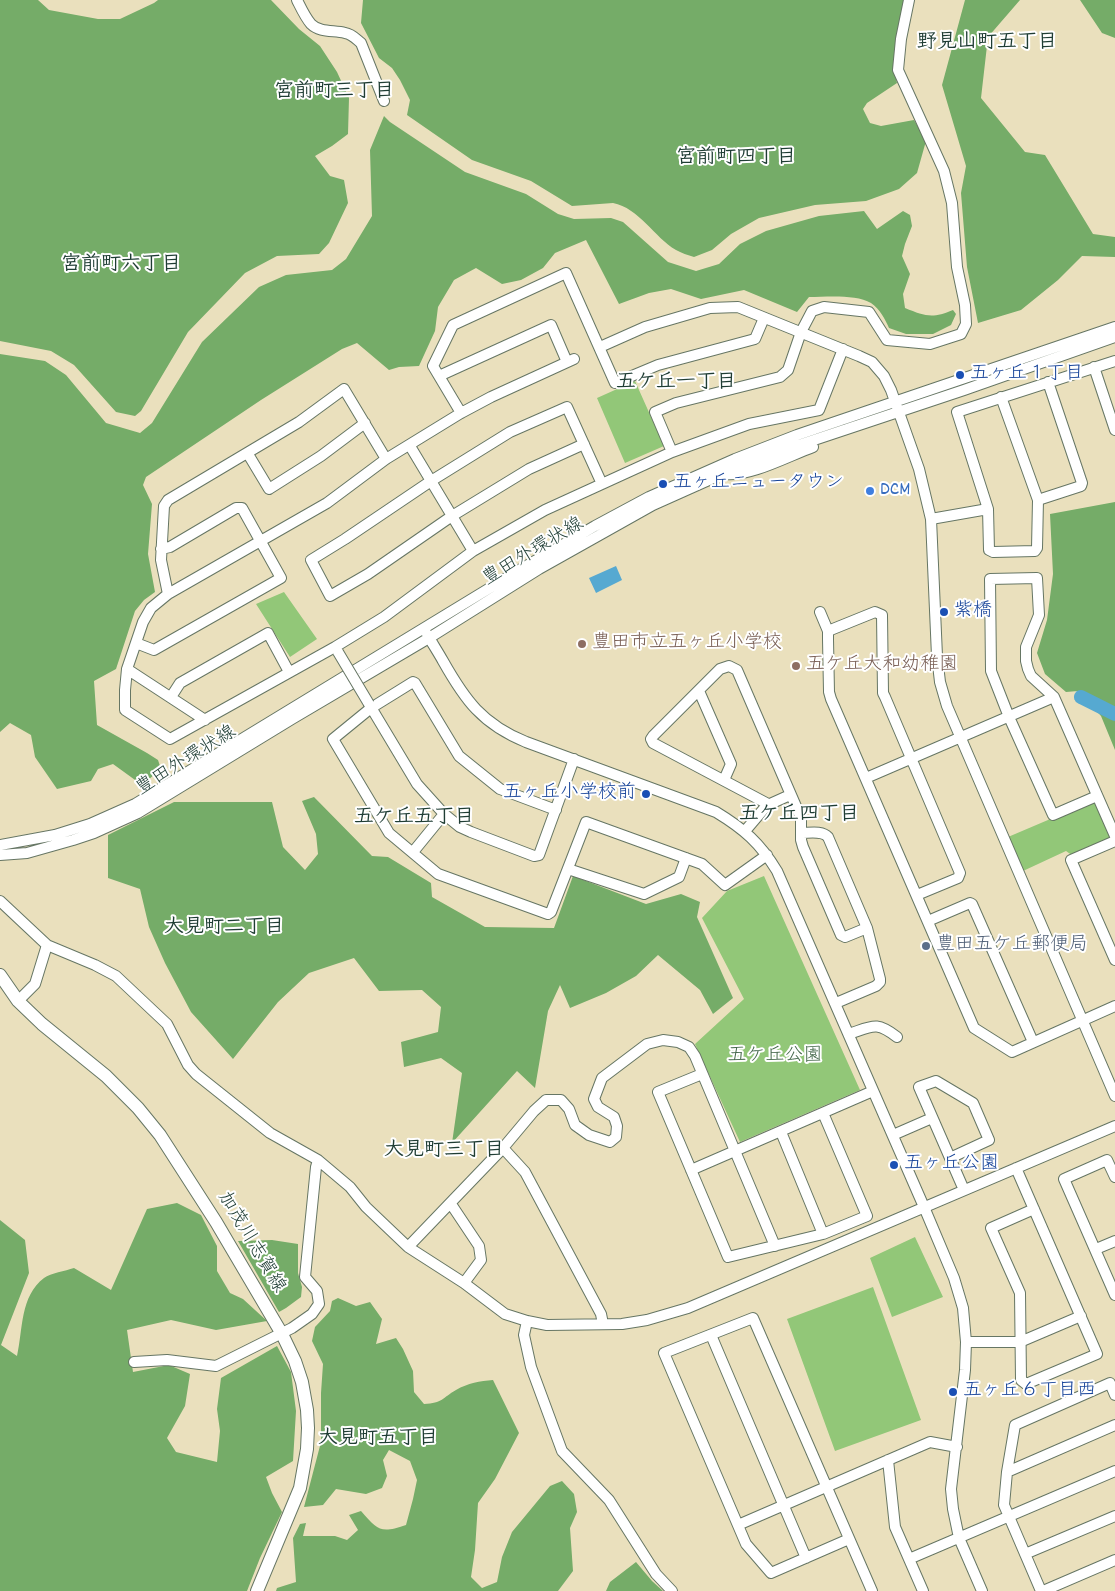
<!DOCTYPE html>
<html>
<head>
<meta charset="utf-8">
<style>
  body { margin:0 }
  canvas { display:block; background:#eae0bd }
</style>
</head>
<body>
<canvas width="1115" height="1591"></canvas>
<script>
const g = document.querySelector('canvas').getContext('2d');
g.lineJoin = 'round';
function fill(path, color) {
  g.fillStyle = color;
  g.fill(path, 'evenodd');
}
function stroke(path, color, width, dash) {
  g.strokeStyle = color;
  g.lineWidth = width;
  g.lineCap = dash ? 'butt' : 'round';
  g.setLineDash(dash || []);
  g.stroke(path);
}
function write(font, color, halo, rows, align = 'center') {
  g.font = font + ' Dekko,"Klee One",sans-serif';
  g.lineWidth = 4;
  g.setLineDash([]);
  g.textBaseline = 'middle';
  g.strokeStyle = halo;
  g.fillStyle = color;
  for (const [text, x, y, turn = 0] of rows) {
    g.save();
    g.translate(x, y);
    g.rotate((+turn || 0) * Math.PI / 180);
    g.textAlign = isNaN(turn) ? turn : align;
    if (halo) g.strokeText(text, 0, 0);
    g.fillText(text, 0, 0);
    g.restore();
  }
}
const green = new Path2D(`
  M635,381l29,65 -39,17 -28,-65z
  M284,592l33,47 -27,18 -34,-53z
  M1095,800l17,38 -39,18 -7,-5 -43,20 -15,-34z
  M764,876l96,214 -120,52 -45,-98 49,-45 -42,-81 25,-27z
  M915,1237l28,60 -51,20 -22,-59z
  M873,1287l48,133 -86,31 -48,-132z`);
const forest = new Path2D(`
  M0,0h38l11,10 49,9h22l34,-16 4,-3h113l28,29 21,17 17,26 12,26 -1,36 -16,12 -17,10 15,20 14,4 4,23 -19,40 -10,11 -42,2 -32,17 -57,59 -47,79 -6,5 -19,-4 -42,-47 -23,-14 -51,-10z
  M363,0h542l-11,70 3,13 -30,20 -4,6 7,14 11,3 33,-6 12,21 -9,32 -18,16 -33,12 -51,4 -56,13 -28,16 -19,16 -18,7c-6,-2 -13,-4 -18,-7 -22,-13 -37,-42 -63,-47l-41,3 -41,-25 -59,-21 -65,-45 3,-15 -10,-20 -8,-12 -13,-10 -18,-35z
  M965,0h55l-32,37 -7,61 44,54 20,3 48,79 22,3v20l-33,-1 -24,24 -37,30 -43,13 -11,-56 -6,-74 5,-27 -24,-81z
  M1080,0h35v38l-13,-5z
  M384,116l6,6 75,50 61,22 32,20 16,5 37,-1 12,4 45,40 28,9 23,-7 21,-20 26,-13 53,-15 45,-5 13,18 26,-18 7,4 2,11 -7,18 -3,12 8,18 -7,20 2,14c20,8 27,11 48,2l3,4 -5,11 -18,9h-27l-17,-6c-4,-9 -9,-19 -18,-25 -15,-9 -45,-6 -62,-6l-12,15 -53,-22 -43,9 -30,-10 -22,4 -30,11 -33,-64 -31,13 -12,15 -22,12 -19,4 -26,-16 -22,12 -16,27 -3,24 -16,35 -20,1 -10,3 -32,-27 -15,6 -81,51 -115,77 -3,8 9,19 -4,50 7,38 -11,8 -9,11 -19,58 -22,12 3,44 50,28 11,7 3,9 -19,16 -29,-21 -15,5 -7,12 -34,8 -22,-32 -4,-22 -21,-12 -10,9v-378l45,7 21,14 40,48 34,10 12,-10 50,-81 57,-55 27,-12 46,-5 14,-11 26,-43 -2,-66z
  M1115,502v248l-14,-34 -23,-25 -12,1 -21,-18 -8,-21 10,-33 6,-46 -3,-60z
  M314,797l58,59 16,1 43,26 1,14 53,30 69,1 19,-52 73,28 35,-10 19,8 -3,15 36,81 -20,16 -13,-24 -42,-35 -22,21 -30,17 -36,15 -10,-23 -12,26 -13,77 -18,-17 -65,72 10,-70 -21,-15 -37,9 -3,-25 37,-10 3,-25 -19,-17 -43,1 -25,-33 -45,15 -31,29 -45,57 -42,-47 -26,-49 -16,-36 -9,-38 -32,-11v-43l66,-33h98l11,45 22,23 13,-16 -2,-20 -14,-33z
  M177,1203l24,12 16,31v25l13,22 13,6 24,22 -51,9 -45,-10 -44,10 6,42 36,-7 21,9 -5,32 -18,32 9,14 41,10 3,-31 -3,-22 4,-31 56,-32 14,26 5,39 -3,50 -27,16 6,16 10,19 -22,46 -13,33h-247v-371l25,20 4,33 -28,72 16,11c6,-26 3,-60 27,-78 7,-5 21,-7 30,-10l37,22 36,-81z
  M272,1240l26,4v29l4,14 -1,10 -15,11 -7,4 -41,-71z
  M338,1298l18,8 14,-4 12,17 -6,25 20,-6 7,11 10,22 1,21 10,12c19,-1 18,-6 32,-14 12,-7 24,-9 37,-10l26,53 -24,46 -17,24 -3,47 -4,27 11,11 15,-6 5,-25 10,-25 38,-46 12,-5 12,13 3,18 -7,16 3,43 -15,20h-282l1,-3 19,-6 -3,-44 7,-14 6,-1 -3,13h32l12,4 11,-10 -9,-15 12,-4c17,19 19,23 45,14l7,-26 4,-19 -7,-19 -21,-11 -6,10 4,16 -5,12 -16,6 -30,-5 -13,16 -19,2 17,-65v-49l2,-29 -11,-23 3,-14 15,-16 2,-10z
  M636,1562l16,19 11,10h-57l4,-9z`);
const water = new Path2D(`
  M616,566l6,14 -26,13 -7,-15z`);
const river = new Path2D(`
  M1081,697l34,17`);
const minor = new Path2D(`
  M297,0c4,8 8,17 14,24 9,9 23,6 34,9 7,1 11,6 16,10l23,58
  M600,347l45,-20 65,-19 28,-1 121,49 13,6 12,14 7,14 28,79 12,50 6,137 3,26 7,24 168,390
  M574,359l-83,38 -30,16 -75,46 -59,44 -159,91 -17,14 -8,14 -16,47 -2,21v20l45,29 165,-92 49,-30 89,-66 72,-41 127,-58 77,-28 70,-14 24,-61
  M1094,367l21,63
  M439,376l112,-51 16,37
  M1001,397l37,103 -1,48 -2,3 -42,1 -4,-2 -1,-41 -31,-97 158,-51
  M461,413l-28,-47 20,-41 113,-52 49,110 43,-18 97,-26 9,-21
  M584,444l-55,25 -77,47 -84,58 -38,22 -19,-36 34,-21 86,-58 79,-49 57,-25 35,77
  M410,446l63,105
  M672,452l-17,-40 21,-9 104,-26 8,-7 13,-38 11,-21 12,-4 45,5 18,28 43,4 31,-10 5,-10 -1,-19 -8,-38 -5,-64 -8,-32 -46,-101 3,-31 8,-39
  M248,454l21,35 52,-33 44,-33
  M725,474c25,3 63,-18 88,-27
  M1038,500l43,-14 1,-3 -34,-101
  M931,519l57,-10
  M168,594l-7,-34 3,-54 4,-6 131,-78 45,-33 42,70
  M820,612l8,19v8l1,53 2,7 143,329 38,24 103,-46
  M828,631l47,-19 7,3 1,78 2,4 75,176 -2,5 -41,17
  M427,634c5,9 11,18 16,27 22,39 39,63 83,81l190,70c28,17 44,31 61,59l147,336 30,71 9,30 3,34 -1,28 -14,119 2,20 6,29 23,53
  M136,643l18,7 127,-72 -39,-70h-6l-66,39 -9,2
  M127,669l78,51
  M699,691l32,73 -7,16
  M171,697l9,-14 88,-50 21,39
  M369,704l48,80 27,30 16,13 11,5 63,24 5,-1 35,-96
  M866,778l188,-81
  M1097,796l-44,19 -44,-98 -18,-46 -1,-92 47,-1 2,37 -13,32v14l2,8 3,7 23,21 61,139
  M768,804l-115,-61 -2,-4 2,-3 67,-67 9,-3 8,4 64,148v22l2,7 38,88 4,2 22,-9
  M556,810l-56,-21 -41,-33 -44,-73 -2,-1 -42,26 -38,31 56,94 49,41 110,40 3,-2 35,-90 116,42 23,21 42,-30
  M745,831l23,-27h2l20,-9
  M801,833c8,0 21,-3 27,4l39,91 13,51v3l-4,4 -40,17
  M1115,841l-44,19 44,100
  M0,845l55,-10 35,-11 45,-20 386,-235 74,-43 54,-29 86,-38 62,-24 318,-108
  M413,852l31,-38
  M0,855l27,-2 46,-13 21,-7 44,-20 154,-94 137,-81 110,-69 114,-64 85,-38 58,-21 168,-56 151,-53
  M568,869l76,25 35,-17 7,-19
  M0,901l47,44 48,20 21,11 51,48 21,41 8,9 74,59 48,27 32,27 16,20 42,40 56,36 41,31 22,7 20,4 75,-1 25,-4 41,-12 427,-182
  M928,921l42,-18 2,1 61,138
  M18,1001l17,-17 12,-39
  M849,1034c24,-8 27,-13 48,3
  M702,1074l-44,18 70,165 95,-23 44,-18 -44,-103
  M781,1132l42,102
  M893,1135l39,-17
  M503,1148l22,24 76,142 2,10
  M950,1158l39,-18 -16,-37 -37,-22 -17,6 45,103
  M1016,1168l81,186 -71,30 -5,-4 -1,-87 -29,-65 43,-19
  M691,1170l182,-79
  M1115,1177l-8,-17 -43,19 51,116
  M451,1204l28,42 2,14 -17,23
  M408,1247l95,-99 31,-37 12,-11h15l8,9 6,16 14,10 21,7 6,-5 1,-11 -3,-9 -16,-10 -4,-8 8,-21 45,-34 16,-4 15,2 11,5 6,9 80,190
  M1096,1249l19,-8
  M527,1321l-3,14 7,32 31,84 47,49 47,74 16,17
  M711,1335l95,223
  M966,1342h54l61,-26
  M134,1362l33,-2 49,6 76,-38 20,-14 7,-10 -2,-13 -12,-14 11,-110 2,-7
  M888,1460l7,67 28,64
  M1007,1472l108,-47
  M738,1525l192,-83 27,5
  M849,1539l-78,34 -25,-29 -82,-191 89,-35 119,273
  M1025,1554l90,-38
  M909,1559l206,-88
  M1041,1591l-37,-86 3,-33 8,-47 95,-42 5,12
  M1043,1591l72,-31`);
const major = new Path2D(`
  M0,975l18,26 24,23 64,52 32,32 22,27 56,87 66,112 13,27 7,21 5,28 1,18 -1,21 -7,39 -43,103`);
const minorBridge = new Path2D(`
  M338,652l31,52`);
const markers = [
  [960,375,5,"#1a4fb4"],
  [663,484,5,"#1a4fb4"],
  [870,491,5,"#3f7fe0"],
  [944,612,5,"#1a4fb4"],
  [582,644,5,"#8d6e63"],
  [796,666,5,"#8d6e63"],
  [646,794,5,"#1a4fb4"],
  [926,946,5,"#5c6f8a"],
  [894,1165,5,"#1a4fb4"],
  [953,1392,5,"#1a4fb4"]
];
const transitNames = [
  ["五ヶ丘１丁目",970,375],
  ["五ヶ丘ニュータウン",673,484],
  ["紫橋",954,612],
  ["五ヶ丘小学校前",636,794,"right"],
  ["五ヶ丘公園",904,1165],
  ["五ヶ丘６丁目西",963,1392]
];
const shopNames = [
  ["DCM",880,491]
];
const streetNames = [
  ["豊田外環状線",534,553,-31],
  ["豊田外環状線",187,762,-32],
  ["加茂川志賀線",250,1243,59]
];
const educationNames = [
  ["豊田市立五ヶ丘小学校",592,644],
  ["五ケ丘大和幼稚園",806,666]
];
const serviceNames = [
  ["豊田五ケ丘郵便局",936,946]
];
const parkNames = [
  ["五ケ丘公園",775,1057]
];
const neighbourhoodNames = [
  ["野見山町五丁目",987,44],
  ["宮前町三丁目",334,93],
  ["宮前町四丁目",736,159],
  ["宮前町六丁目",121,266],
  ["五ケ丘一丁目",676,384],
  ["五ケ丘四丁目",799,816],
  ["五ケ丘五丁目",414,819],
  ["大見町二丁目",224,929],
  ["大見町三丁目",444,1152],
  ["大見町五丁目",378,1440]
];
fill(green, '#92c778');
fill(forest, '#75ac68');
fill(water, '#56a9d1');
stroke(river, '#56a9d1', 14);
stroke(minor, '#667664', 12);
stroke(major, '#667664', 14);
stroke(minor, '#fff', 10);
stroke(major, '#fff', 12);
stroke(minorBridge, '#667664', 12, []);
stroke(minorBridge, '#fff', 10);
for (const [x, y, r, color] of markers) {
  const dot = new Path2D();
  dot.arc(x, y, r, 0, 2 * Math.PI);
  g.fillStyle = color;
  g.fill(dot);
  stroke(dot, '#fff', 2);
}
write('19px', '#164399', '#fff', transitNames, 'left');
write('19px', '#366cbe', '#fff', shopNames, 'left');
write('19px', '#1f3d34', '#fff', streetNames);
write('19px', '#785e54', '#fff', educationNames, 'left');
write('19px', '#4e5e75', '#fff', serviceNames, 'left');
write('19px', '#426648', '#fff', parkNames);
write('bold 20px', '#1f3d34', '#fff', neighbourhoodNames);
</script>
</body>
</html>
